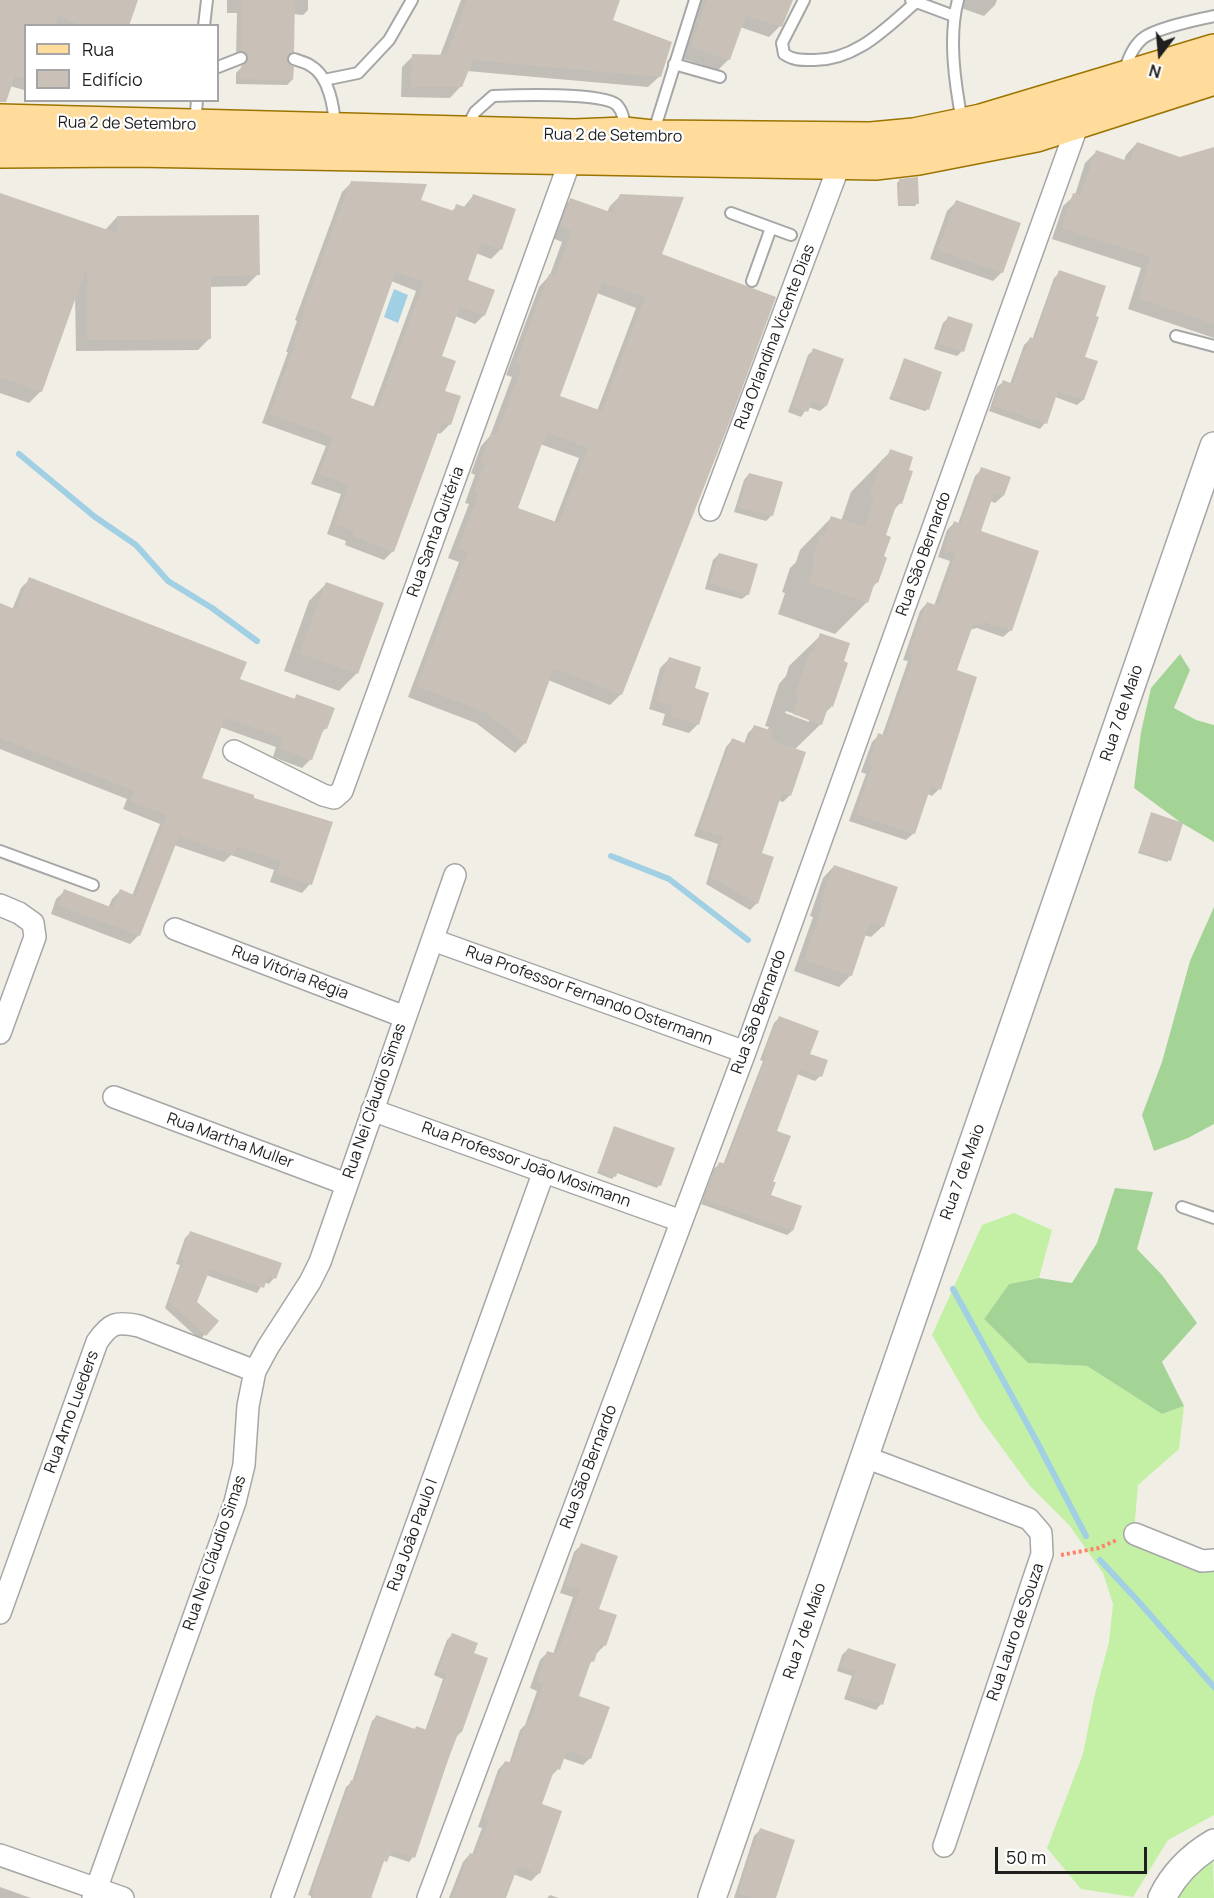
<!DOCTYPE html>
<html>
<head>
<meta charset="utf-8">
<style>
  body { margin:0 }
  #map { position:relative; width:1214px; height:1898px; overflow:hidden; background:#f1eee5; font-family:Manrope,sans-serif }
  canvas { display:block }
  .legend { position:absolute; left:24px; top:24px; width:195px; height:78px; box-sizing:border-box; background:#fff; border:2px solid #a5a5a5; margin:0; padding:8px 10px; list-style:none; font-size:18px; color:#1f1f1f }
  .legend li { display:flex; align-items:center; gap:12px; height:30px }
  .legend b { width:30px; border:2px solid #a5a5a5 }
  .north { position:absolute; left:1130px; top:24px; width:60px; height:60px; -webkit-text-stroke:4px #fff; paint-order:stroke; rotate:196deg; font-size:16px; font-weight:700; line-height:24px; text-align:center; color:#1f1f1f }
  .north::after { content:''; display:block; margin:auto; width:21px; height:27px; background:#1f1f1f; clip-path:polygon(50% 0,100% 100%,50% 72%,0 100%) }
  .scale { position:absolute; left:995px; top:1847px; width:152px; height:27px; box-sizing:border-box; border:3px solid #1f1f1f; border-top:0; padding-left:8px; font-size:18px; line-height:21px; white-space:nowrap; color:#1f1f1f; -webkit-text-stroke:4px #fff; paint-order:stroke }
</style>
</head>
<body>
<div id="map">
<canvas width="1214" height="1898"></canvas>
<ul class="legend">
<li><b style="height:8px;background:#ffdc9c"></b>Rua</li>
<li><b style="height:16px;background:#c9c1b7"></b>Edifício</li>
</ul>
<div class="north">N</div>
<div class="scale">50 m</div>
</div>
<script>
const g = document.querySelector('canvas').getContext('2d');
g.lineJoin = 'round';
function fill(path, color) {
  g.fillStyle = color;
  g.fill(path, 'evenodd');
}
function stroke(path, color, width, dash) {
  g.strokeStyle = color;
  g.lineWidth = width;
  g.lineCap = dash ? 'butt' : 'round';
  g.setLineDash(dash || []);
  g.stroke(path);
}
function write(font, color, halo, rows, align = 'center') {
  g.font = font + ' Manrope,sans-serif';
  g.lineWidth = 4.5;
  g.setLineDash([]);
  g.textBaseline = 'middle';
  g.strokeStyle = halo;
  g.fillStyle = color;
  for (const [text, x, y, turn = 0] of rows) {
    g.save();
    g.translate(x, y);
    g.rotate((+turn || 0) * Math.PI / 180);
    g.textAlign = isNaN(turn) ? turn : align;
    if (halo) g.strokeText(text, 0, 0);
    g.fillText(text, 0, 0);
    g.restore();
  }
}
const grass = new Path2D(`
  M1014,1213l38,17 -13,48 -30,6 -25,35 44,44 59,3 75,48 22,-8 -5,43 -41,36 -4,46 80,33v251l-46,25 -35,57 -52,-8 -34,-41 36,-94 11,-56 15,-56 4,-38 -10,-31 -34,-48 -39,-39 -50,-68 -48,-83 50,-110z
  M1213,1859l1,39h-45l10,-17z`);
const forest = new Path2D(`
  M1180,654l10,16 -16,38 22,12 18,5v117l-34,-20 -46,-34 7,-56 10,-44z
  M1214,907v217l-26,14 -34,13 -12,-36 20,-53 28,-101z
  M1115,1188l38,4 -16,57 25,26 35,48 -35,39 22,44 -22,8 -75,-48 -59,-3 -44,-44 25,-35 30,-6 33,5 25,-40z`);
const water = new Path2D(`
  M394,289l14,6 -10,28 -14,-6z`);
const shadow = new Path2D(`
  M0,0h136l-9,26h-101v63l-2,1 -14,-4 -10,8z
  M227,0h81v10l-5,5 -10,-1 -1,37 -6,6 6,23 -5,5 -51,-1v-11l8,-8 -3,-8 -5,-1 1,-43h-10z
  M461,0h157l-7,21 49,55 -12,11 -181,-16 -6,15 -11,12 -49,-1 1,-30 11,-11h27z
  M701,0h89l-10,26 -11,11 -29,-10 -11,32 -11,11 -37,-12z
  M964,0h33l-2,5 -11,11 -23,-8z
  M1137,143l43,15 34,-10v190l-86,-29 13,-41 -89,-29 11,-33 12,-11 10,-32 11,-11 28,9 2,-6z
  M899,181l18,22 -2,3h-17l-1,-23z
  M351,183l68,18 32,11 6,-6 6,2 10,-12 41,14 -14,40 -9,9 -15,-6 -10,28 18,34 -9,9 -20,-8 -15,41 3,35 16,5 -10,28 -9,9 -3,-2 -44,119 -9,9 -39,-15 1,-4 -19,-7 14,-40 -30,-10 15,-38 -64,-23 26,-71h-2l11,-31 -2,-1 47,-128zM391,281l25,10 -43,117 -24,-9z
  M0,195l105,35 12,-13 141,57 -12,12 -37,1 1,51 -12,12 -122,1 -1,-57 -34,97 -12,12 -29,-10z
  M620,196l40,58 -39,440 -11,11 -62,-25 -23,63 -10,10 -39,-30 -68,-26 51,-135 -11,-4 21,-54 -4,-1 10,-28 -4,-2 10,-27 9,-10 22,-59 -6,-2 33,-88 11,-12 12,-33 -12,-5 10,-27 11,-11 36,13 3,-6zM597,293l39,15 -39,103 -39,-14zM540,444l39,14 -25,65 -38,-14z
  M956,202l46,70 -9,9 -63,-22 17,-48z
  M1060,272l34,44 -11,41 13,5 -13,38 -6,5 -22,-8 -10,26 -5,6 -51,-18 8,-24 6,-5 7,2 14,-39 6,-6 2,1 22,-62z
  M949,317l13,34 -5,5 -23,-7 9,-26z
  M814,350l12,56 -6,5 -12,-4 -7,10 -13,-5 20,-57z
  M905,360l23,49 -3,2 -36,-12z
  M891,451l9,52 -7,8 -9,25 -7,46 -5,6 -5,14 -32,32 -57,-20 7,-21 -3,-1 8,-24 6,-6 4,-12 31,-32 10,3 10,-29z
  M982,469l21,27 -8,7 -5,-2 -11,30 32,99 -8,7 -26,-9 -8,2 -14,41 -16,118 -7,7 -5,-2 -13,39 -8,7 -57,-19 17,-47 -5,-2 11,-30 7,-7 3,1 26,-75 -5,-1 17,-49 7,-8 7,3 16,-45 -12,-4 9,-27 7,-7 4,1 17,-48z
  M749,474l32,9 -10,33 -5,5 -32,-9 10,-32z
  M719,554l29,40 -6,5 -37,-10 8,-29z
  M30,579l208,101 55,20 4,-4 29,32 -7,7 -8,24 -9,9 -29,-11 3,-10 -56,-20 -20,51 110,106 -8,9 -32,-11 4,-12 -43,-15 -7,7 -50,-17 -36,91 -8,8 -79,-30 5,-15 9,-8 43,17 4,-9 8,-8 12,5 28,-72 -37,-15 4,-10 -127,-50v-144l12,5 9,-22z
  M326,584l31,89 -18,18 -55,-20 25,-70z
  M821,635l11,71 -8,8 -3,10 -27,26 -4,45 -7,7 -5,-2 -18,54 -3,49 -7,7 -44,-26 12,-40 -24,-8 32,-89 6,-7 12,4 4,-11 6,-6 13,4 2,-4 -4,-1 14,-42 7,-8 3,-10zM786,711l23,8v3l-24,-9z
  M669,659l24,30 5,35 -9,9 -27,-8 3,-11 -16,-5 11,-41z
  M1152,814l17,46 -2,2 -29,-9z
  M834,866l49,60 -12,11 -7,-2 -13,40 -12,12 -45,-16 19,-54 -3,-1 13,-38z
  M779,1018l29,36 12,22 -5,5 -18,-7 -22,57 -6,65 23,35 -5,4 -86,-31 13,-35 5,-5 4,1 40,-104 -3,-1 14,-37z
  M615,1128l44,57 -2,3 -40,-15 -5,6 -15,-6z
  M191,1232l83,46 -5,6 -5,-2 -7,11 -51,-18 -10,27 9,32 -5,6 -35,-32 15,-43 -4,-1 9,-26z
  M581,1545l24,100 -8,8 -1,-1 -4,9 -4,5 -11,31 13,61 -7,7 -21,-7 -4,11 -7,7 -11,29 -1,68 -8,8 -18,-7 -9,24h-55l14,-36 7,-8 2,1 10,-27 -4,-1 20,-57 7,-8 4,2 11,-34 5,-5 12,-34 -7,-3 10,-28 8,-8 5,2 20,-57 -13,-4 14,-41z
  M452,1635l20,19 -11,78 -5,5 -43,120 -4,5 -21,-7 -7,11 -11,31 4,1h-63v-2l-3,-1 38,-108 6,-5 20,-61 5,-5 38,14 10,1 18,-52 -9,-4 13,-35z
  M848,1649l33,55 -5,6 -32,-11 8,-23 -15,-5 5,-16z
  M760,1830l15,68h-41l20,-62z
  M0,1887l31,11h-31z
  M550,1895l9,3h-12z`);
const stream = new Path2D(`
  M19,454l76,63 41,28 32,36 44,27 45,33
  M611,856l58,23 79,61
  M953,1289l83,151 50,96
  M1100,1560l38,41 76,86`);
const building = new Path2D(`
  M0,0h138l-9,26h-46l-25,-10 -3,10h-29v53l-11,-3 -9,26h-6z
  M242,0h53l-1,52 -5,2 -2,6 2,4 5,3 -1,13 -53,-1 1,-13 5,-3 2,-4 -2,-6 -5,-2z
  M467,0h153l-7,20 59,22 -11,35 -188,-17 -11,27h-51l1,-33 35,1z
  M707,0h86l-11,27 -36,-12 -16,45 -39,-13z
  M1137,142l43,15 34,-10v177l-76,-26 13,-41 -89,-29 11,-35 8,2 15,-45 34,12z
  M918,177l1,27h-20v-25z
  M351,181l76,3 -6,16 33,11 2,-7 12,4 5,-14 43,15 -14,41 -21,-7 -13,37 27,10 -10,26 -25,-10 -18,50 14,5 -11,30 16,5 -10,29 -9,-3 -48,130 -41,-16 1,-4 -19,-7 14,-40 -30,-11 15,-37 -64,-23 26,-71h-2l11,-31 -2,-1zM396,271l28,11 -46,126 -27,-10z
  M0,193l117,40v-17l142,-1 1,60 -49,1v63l-124,1v-74l-45,126 -42,-15z
  M620,194l64,3 -22,57 114,43 -46,124 -108,274 -68,-27 -28,76 -39,-31 -70,-27 51,-134 -10,-4 21,-54 -5,-2 11,-28 -5,-1 11,-29 5,1 26,-68 -7,-3 34,-90 6,3 17,-46 -12,-4 10,-29 43,15zM602,282l43,15 -43,114 -42,-15zM548,433l40,15 -29,75 -41,-15 25,-67h2z
  M956,200l65,23 -18,50 -65,-23z
  M1059,270l47,16 -10,30 3,1 -14,40 13,4 -14,39 -26,-9 -11,33 -54,-18 10,-26 10,4 17,-47 5,2z
  M948,316l25,8 -9,28 -25,-9z
  M813,348l31,11 -17,47 -15,-5 -4,11 -15,-5z
  M904,358l38,14 -13,38 -38,-14z
  M890,449l23,8 -4,13 4,1 -11,33 -5,-1 -11,32 5,2 -7,19 3,2 -9,25 -3,-1 -7,21 -59,-20 6,-21 -3,-1 9,-26 3,1 7,-20 33,11 10,-31 -4,-1 12,-36 4,2z
  M981,467l30,10 -7,19 -10,-3 -13,38 58,20 -27,80 -27,-9 -12,3 -16,45 20,7 -36,113 -10,-4 -16,48 -59,-20 16,-47 -4,-2 10,-32 8,3 28,-82 -5,-1 18,-51 11,4 18,-52 -12,-4 10,-29 7,3z
  M749,473l34,9 -10,34 -34,-9z
  M719,553l39,11 -9,31 -39,-12z
  M29,577l218,85 -7,17 55,20 1,-5 39,14 -8,21 -3,-1 -12,32 -32,-12 4,-10 -59,-20 -23,60 52,17v3l79,24 -21,63 -35,-11 4,-13 -44,-15 -3,9 -55,-19 -39,100 -82,-31 6,-16 49,19 7,-19 16,7 31,-81 -37,-14 5,-10 -135,-53v-135l17,7z
  M326,582l58,21 -26,71 -58,-21z
  M820,633l30,10 -6,18 4,2 -15,44 -4,-2 -7,20 -29,-11 6,-19 -4,-1 15,-43 4,1z
  M669,657l32,10 -6,21 14,5 -10,32 -29,-9 3,-11 -17,-4z
  M754,725l19,6 -3,9 36,12 -15,44 -9,-3 -20,60 12,4 -16,47 -47,-27 12,-40 -23,-8 32,-91 15,6z
  M1151,812l32,11 -12,38 -32,-10z
  M834,865l64,22 -14,40 -14,-5 -18,54 -48,-16 19,-54 -3,-1z
  M779,1016l40,15 -9,23 18,6 -6,17 -22,-8 -23,62 14,5 -18,46h3l-5,13 31,11 -9,25 -88,-32 14,-37 7,2 41,-108 -3,-1z
  M614,1126l61,22 -14,38 -43,-15 -2,6 -18,-6z
  M190,1231l92,32 -6,16 -8,-3 -4,12 -54,-19 -13,33 22,19 -13,15 -37,-34 15,-42 -3,-2z
  M581,1543l37,13 -19,53 18,6 -11,31 -6,-2 -6,18 -3,-1 -12,35 31,11 -19,52 -24,-9 -7,20 -5,-2 -13,36 20,7 -22,63 -22,-8 -12,32h-54l18,-45 6,2 13,-34 -5,-1 21,-59 7,2 15,-42 3,1 14,-39 -7,-2 10,-30 10,3 23,-64 -14,-5z
  M452,1633l26,10 -4,10 14,5 -26,74 -3,-1 -11,29 -33,98 -23,-8 -5,12 -3,-1 -13,37h-58l2,-7 -3,-1 39,-110 4,2 21,-67 39,14 1,-3 11,4 20,-56 -9,-3z
  M848,1648l48,16 -13,41 -35,-11 8,-23 -15,-5z
  M760,1828l35,12 -19,58h-22l-16,-5z`);
const path = new Path2D(`
  M1061,1555l38,-7 18,-8`);
const service = new Path2D(`
  M804,0l-22,43 2,11c9,6 16,6 27,6 43,2 74,-31 104,-57
  M911,0l43,16
  M958,0c-10,37 -3,84 4,121
  M204,26l3,-26
  M294,59c5,2 12,3 17,7 18,10 23,42 24,60
  M674,64l46,13
  M218,67l23,-9
  M1124,72c4,-12 8,-24 18,-33 13,-11 55,-19 72,-23
  M324,80l34,-7 31,-33 23,-40
  M195,124l2,-24
  M466,129l9,-17 18,-16c22,-1 110,-4 124,9 7,8 7,16 7,26
  M653,134l42,-134
  M731,213l60,22
  M752,281l19,-53
  M1176,336l38,10
  M0,851l93,34
  M1182,1207l32,11`);
const minor = new Path2D(`
  M710,510l130,-347
  M234,751l89,44 11,3 8,-7 229,-633
  M0,905l19,8 14,10 2,14 -35,96
  M175,929l230,88
  M433,940l312,112
  M114,1097l232,87
  M372,1110l309,111
  M865,1457l164,62 12,14 1,21 -98,292
  M1135,1534l67,27 12,-1
  M0,1613l97,-271c13,-19 19,-21 42,-16l116,45
  M0,1855l123,43
  M93,1898l142,-396 9,-37 4,-59 7,-35 13,-24 42,-65 10,-20 135,-387
  M282,1898l262,-727
  M428,1898l317,-846 334,-931`);
const tertiary = new Path2D(`
  M712,1898l502,-1452
  M1162,1898c11,-23 30,-42 52,-55`);
const primary = new Path2D(`
  M0,121l575,15 49,-2 28,3 219,2 43,-4 67,-14 233,-70
  M0,151l134,-1 741,13 43,-5 118,-23 178,-57`);
const streetNames = [
  ["Rua 2 de Setembro",127,124,1],
  ["Rua 2 de Setembro",613,136,1],
  ["Rua Orlandina Vicente Dias",775,337,-69],
  ["Rua Santa Quitéria",436,532,-70],
  ["Rua São Bernardo",924,554,-70],
  ["Rua 7 de Maio",1122,713,-71],
  ["Rua Vitória Régia",290,973,21],
  ["Rua Professor Fernando Ostermann",589,996,20],
  ["Rua São Bernardo",759,1012,-70],
  ["Rua Nei Cláudio Simas",375,1101,-71],
  ["Rua Martha Muller",230,1141,20],
  ["Rua Professor João Mosimann",526,1165,20],
  ["Rua 7 de Maio",963,1172,-70],
  ["Rua Arno Lueders",72,1412,-70],
  ["Rua São Bernardo",589,1467,-69],
  ["Rua João Paulo I",413,1535,-70],
  ["Rua Nei Cláudio Simas",215,1553,-71],
  ["Rua 7 de Maio",805,1631,-71],
  ["Rua Lauro de Souza",1016,1632,-71]
];
fill(grass, '#c4f0a6');
fill(forest, '#a3d495');
fill(water, '#a1cfe3');
fill(shadow, '#0003');
stroke(stream, '#a1cfe3', 6);
fill(building, '#c9c1b7');
stroke(service, '#a6a6a6', 14);
stroke(minor, '#a6a6a6', 24);
stroke(tertiary, '#a6a6a6', 30);
stroke(primary, '#9b7400', 36);
stroke(path, '#ff8368', 4, [3, 3]);
stroke(service, '#fff', 10);
stroke(minor, '#fff', 21);
stroke(tertiary, '#fff', 27);
stroke(primary, '#ffdc9c', 33);
write('16px', '#1f1f1f', '#fff', streetNames);
</script>
</body>
</html>
